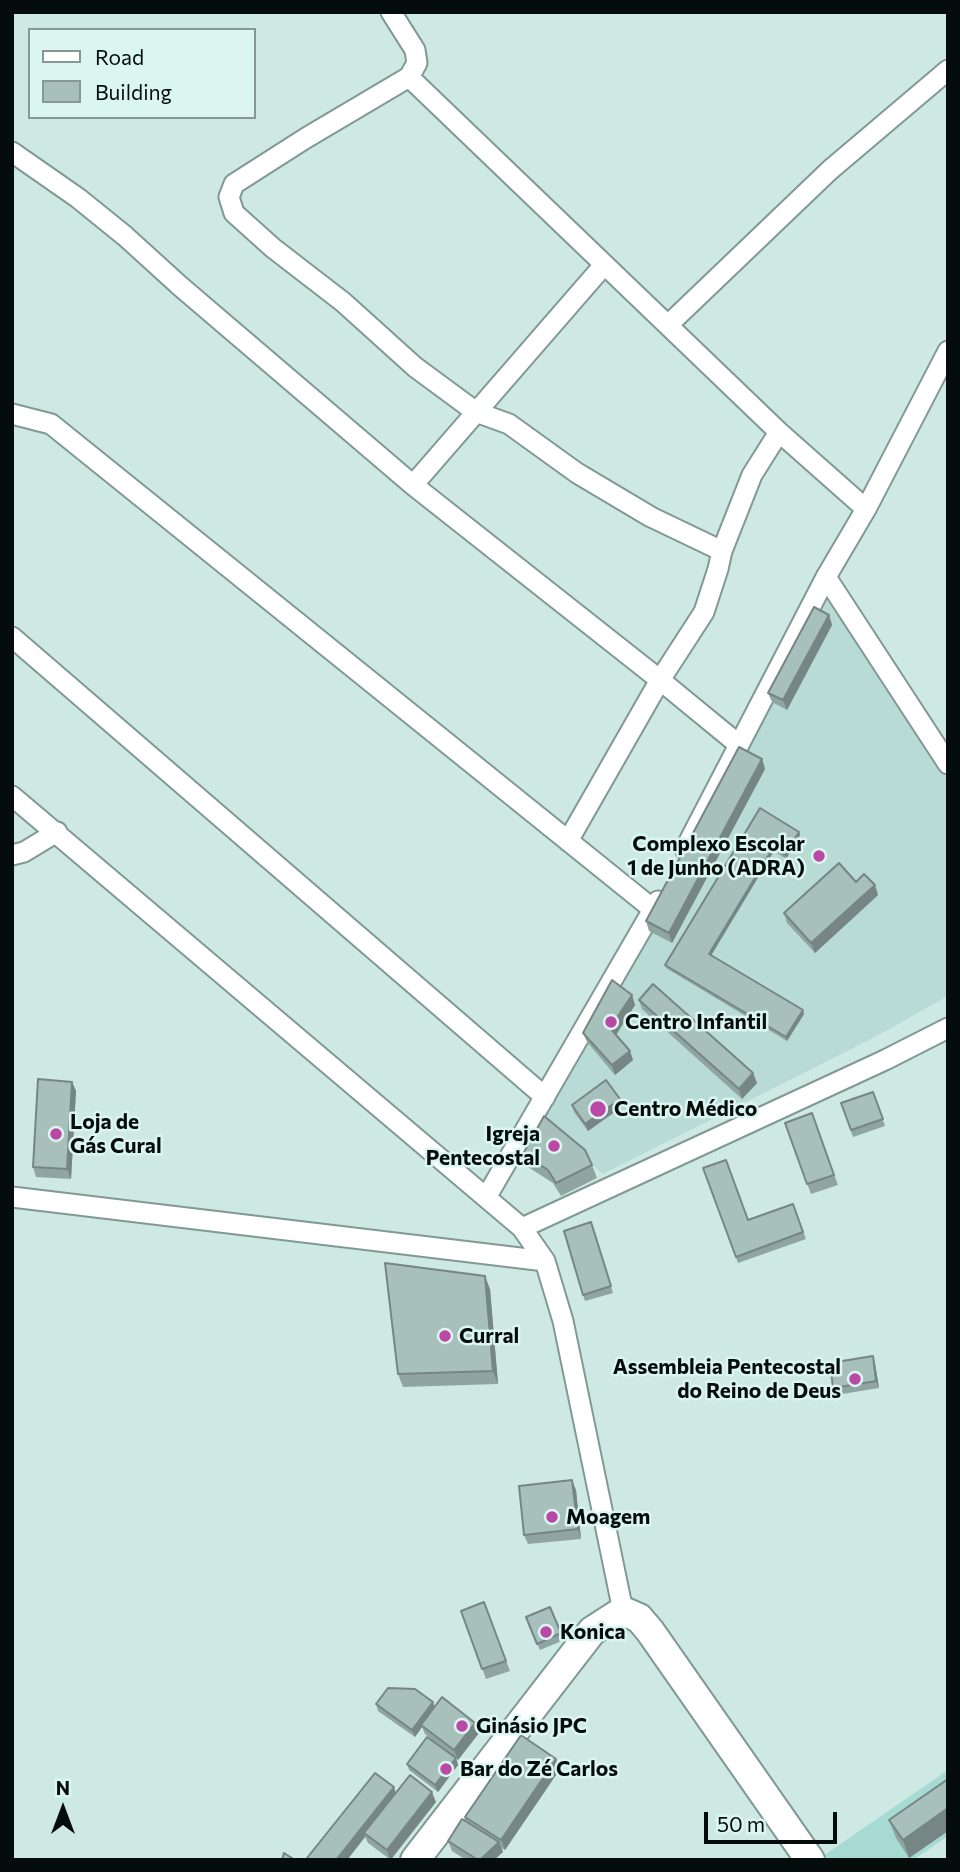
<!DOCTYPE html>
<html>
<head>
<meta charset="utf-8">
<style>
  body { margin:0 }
  #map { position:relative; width:960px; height:1872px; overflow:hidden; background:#cee8e4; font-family:Commissioner,sans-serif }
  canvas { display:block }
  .frame { position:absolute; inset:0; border:14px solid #050d0c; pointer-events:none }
  .legend { position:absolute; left:28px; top:28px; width:228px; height:91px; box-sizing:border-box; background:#dbf5f1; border:2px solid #859895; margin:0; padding:9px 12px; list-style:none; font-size:21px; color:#050d0c }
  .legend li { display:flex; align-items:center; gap:14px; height:35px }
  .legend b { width:35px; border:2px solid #859895 }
  .north { position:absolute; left:28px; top:1774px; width:70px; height:70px; -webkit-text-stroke:5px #dbf5f1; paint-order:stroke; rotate:0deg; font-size:19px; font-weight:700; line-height:28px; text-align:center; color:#050d0c }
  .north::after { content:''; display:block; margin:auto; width:24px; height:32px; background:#050d0c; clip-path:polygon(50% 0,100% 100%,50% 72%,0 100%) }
  .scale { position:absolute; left:704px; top:1812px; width:133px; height:32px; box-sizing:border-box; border:4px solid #050d0c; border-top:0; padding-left:9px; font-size:21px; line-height:24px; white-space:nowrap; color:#050d0c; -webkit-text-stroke:5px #dbf5f1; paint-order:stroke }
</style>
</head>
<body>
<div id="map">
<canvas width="960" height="1872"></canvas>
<div class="frame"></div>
<ul class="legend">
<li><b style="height:9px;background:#fff"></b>Road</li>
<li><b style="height:19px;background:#a7c0bc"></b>Building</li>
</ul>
<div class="north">N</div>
<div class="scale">50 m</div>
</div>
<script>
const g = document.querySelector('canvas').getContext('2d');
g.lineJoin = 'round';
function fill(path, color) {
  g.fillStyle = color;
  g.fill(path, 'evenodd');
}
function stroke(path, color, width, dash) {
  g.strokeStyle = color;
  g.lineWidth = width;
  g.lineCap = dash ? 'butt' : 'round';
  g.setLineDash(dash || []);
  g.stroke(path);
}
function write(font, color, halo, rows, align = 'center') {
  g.font = font + ' Commissioner,sans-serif';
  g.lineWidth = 5;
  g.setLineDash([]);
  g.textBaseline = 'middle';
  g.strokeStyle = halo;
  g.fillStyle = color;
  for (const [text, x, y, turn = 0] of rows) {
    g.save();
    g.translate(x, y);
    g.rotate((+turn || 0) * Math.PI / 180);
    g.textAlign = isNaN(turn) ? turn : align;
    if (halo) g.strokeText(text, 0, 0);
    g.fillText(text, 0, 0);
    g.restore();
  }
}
const built = new Path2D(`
  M829,596l119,184v216l-73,41 -272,137 -62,-54 108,-189z`);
const green = new Path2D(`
  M948,1770v66l-35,24h-87l-3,-4z`);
const street = new Path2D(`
  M391,12l24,38 2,13 -8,14 370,355 87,77
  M409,77l-103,61 -72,46 -5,13 5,16 39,35 70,54 72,65 61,45 33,12 68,49 74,44 71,34
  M12,152l66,46 47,38 55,50 233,199 247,195 78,64
  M668,325l162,-155 118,-100
  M12,414l39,10 603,486
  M413,485l191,-220
  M826,577l122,187
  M12,637l533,460
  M12,796l510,432 23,33 18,60 60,290
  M568,841l92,-161 44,-68 14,-43 4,-18 30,-76 27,-43
  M685,849l141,-272 40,-68 82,-158
  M12,855l12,-3 33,-20
  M487,1196l171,-295
  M12,1197l533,64
  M522,1228l363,-168 63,-32`);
const secondary = new Path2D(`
  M415,1860l177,-229 31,-20 16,7 11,13 160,229`);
const wall = new Path2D(`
  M829,615l3,10 -45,85 -15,-8 -4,-9z
  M762,759l3,10 -93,174 -23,-12 -3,-10z
  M760,808l39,24 1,3 -14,24 -12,-8 -63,105 92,54 1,4 -17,27 -121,-73 -1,-3z
  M856,882l19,3 3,10 -63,58 -28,-30 -3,-10z
  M632,995l3,10 -19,30 14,16 3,9 -18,15 -28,-33 -4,-9z
  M639,1000l114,73 4,10 -15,16 -100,-90z
  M72,1082l4,9 -5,88 -35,-2 -3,-10z
  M873,1092l12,34 -32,11 -12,-34z
  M572,1105l51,1 -35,25 -14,-19z
  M812,1113l26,72 -27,9 -26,-71z
  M523,1154l69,11 5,13 -36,18 -8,-13 -25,-16z
  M703,1168l45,52 45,-16 13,35 -68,24z
  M591,1222l22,71 -28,8 -2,-6z
  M490,1289l8,95 -95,3 -5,-13z
  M875,1363l4,25 -43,7 -3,-7z
  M576,1490l5,49 -53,5 -4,-9z
  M484,1602l26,69 -24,8 -25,-68z
  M528,1624l33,9 3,7 -24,10z
  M433,1702l2,5 40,16 4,10 -21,27 -33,-26 -3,-7 -7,10 -37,-26 -2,-7z
  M456,1758l2,7 -20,27 -29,-22 -2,-6z
  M560,1769l-55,81 -4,-2 2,4 -9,8h-28l-14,-9 -4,-10 19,-19 -2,-5z
  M948,1779v52l-39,27 -13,-20 -7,-18z
  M396,1793l40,9 -45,58 -23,-17 -3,-6 -18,23h-39l-1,-2z`);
const shadedWall = new Path2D(`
  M829,615l3,10 -45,85 -4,-10z
  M762,759l3,10 -93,174 -3,-10z
  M799,832l1,3 -14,24 -1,-4z
  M773,848l1,3 -64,106 -1,-3z
  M875,885l3,10 -63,58 -4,-10z
  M632,995l3,10 -21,33 -4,-10z
  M803,1010l1,4 -17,27 -1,-4z
  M630,1051l3,9 -18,15 -3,-10z
  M753,1073l4,10 -15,16 -3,-10z
  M72,1082l4,9 -5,88 -4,-10z
  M620,1099l3,7 -35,25 -3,-7z
  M485,1276l5,13 8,95 -5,-13z
  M873,1356l2,7 4,25 -3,-7z
  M572,1480l4,10 5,49 -3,-10z
  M433,1702l2,7 -14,16 1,2 -7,10 -3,-7z
  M475,1723l4,10 -21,27 -4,-10z
  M456,1758l2,7 -20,27 -3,-7z
  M556,1759l4,10 -55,81 -4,-10z
  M394,1787l3,10 -33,36 1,4 -18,23h-11z
  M432,1792l4,10 -46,58 -3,-10z
  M948,1808v23l-39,27 -6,-18z
  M499,1842l4,10 -9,8h-14z`);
const building = new Path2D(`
  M814,607l15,8 -46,85 -15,-7z
  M739,747l23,12 -93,174 -23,-12z
  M760,808l39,24 -14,23 -12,-7 -64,106 94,56 -17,27 -121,-72z
  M839,863l17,19 8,-8 11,11 -64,58 -27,-30z
  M612,980l20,15 -22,33 20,23 -18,14 -29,-32z
  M653,984l100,89 -14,16 -100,-89z
  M38,1079l34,3 -5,87 -34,-2z
  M606,1080l14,19 -35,25 -13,-19z
  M873,1092l10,27 -32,11 -10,-27z
  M812,1113l22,62 -27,9 -22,-61z
  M544,1116l41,34 7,15 -36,18 -8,-13 -25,-16z
  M726,1160l22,60 45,-16 10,28 -67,25 -33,-89z
  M591,1222l20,64 -28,9 -19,-64z
  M385,1263l100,13 8,95 -95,3z
  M873,1356l3,25 -43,7 -3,-25z
  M572,1480l6,49 -54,6 -5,-49z
  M484,1602l22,59 -24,8 -21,-58z
  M550,1607l11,26 -24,11 -11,-27z
  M388,1688l27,1 18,13 -21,28 -36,-26z
  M442,1697l33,26 -21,27 -33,-25z
  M521,1735l35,24 -55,81 -36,-23z
  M427,1737l29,21 -21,27 -28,-21z
  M375,1773l19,14 -58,73h-26l-3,-2z
  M410,1775l22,17 -45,58 -23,-17z
  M948,1779v29l-45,32 -14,-20z
  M462,1819l37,23 -19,18h-2l-30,-19z
  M284,1853l11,7h-13z`);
const markers = [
  [819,856,7,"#b949a5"],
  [611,1022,7,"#b949a5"],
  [598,1109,9,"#b949a5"],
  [56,1134,7,"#b949a5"],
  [554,1146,7,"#b949a5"],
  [445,1336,7,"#b949a5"],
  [855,1379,7,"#b949a5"],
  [552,1517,7,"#b949a5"],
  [546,1632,7,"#b949a5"],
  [462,1726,7,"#b949a5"],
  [446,1769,7,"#b949a5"]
];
const poiNames = [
  ["Complexo Escolar",805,844,"right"],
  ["1 de Junho (ADRA)",805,868,"right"],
  ["Centro Infantil",625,1022],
  ["Centro Médico",614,1109],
  ["Loja de",70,1122],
  ["Gás Cural",70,1146],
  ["Igreja",540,1134,"right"],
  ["Pentecostal",540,1158,"right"],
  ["Curral",459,1336],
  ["Assembleia Pentecostal",841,1367,"right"],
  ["do Reino de Deus",841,1391,"right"],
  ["Moagem",566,1517],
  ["Konica",560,1632],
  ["Ginásio JPC",476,1726],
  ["Bar do Zé Carlos",460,1769]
];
fill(built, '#b8dbd6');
fill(green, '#a6dad3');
stroke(street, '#819995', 23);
stroke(secondary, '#819995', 32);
stroke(street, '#fff', 19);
stroke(secondary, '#fff', 28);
fill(wall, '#90a5a2');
fill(shadedWall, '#758684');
fill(building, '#a7c0bc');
stroke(building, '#758684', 2);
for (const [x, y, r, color] of markers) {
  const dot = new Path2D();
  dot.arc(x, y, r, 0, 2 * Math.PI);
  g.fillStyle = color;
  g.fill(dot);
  stroke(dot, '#dbf5f1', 2.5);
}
write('bold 21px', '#050d0c', '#dbf5f1', poiNames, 'left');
</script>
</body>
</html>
